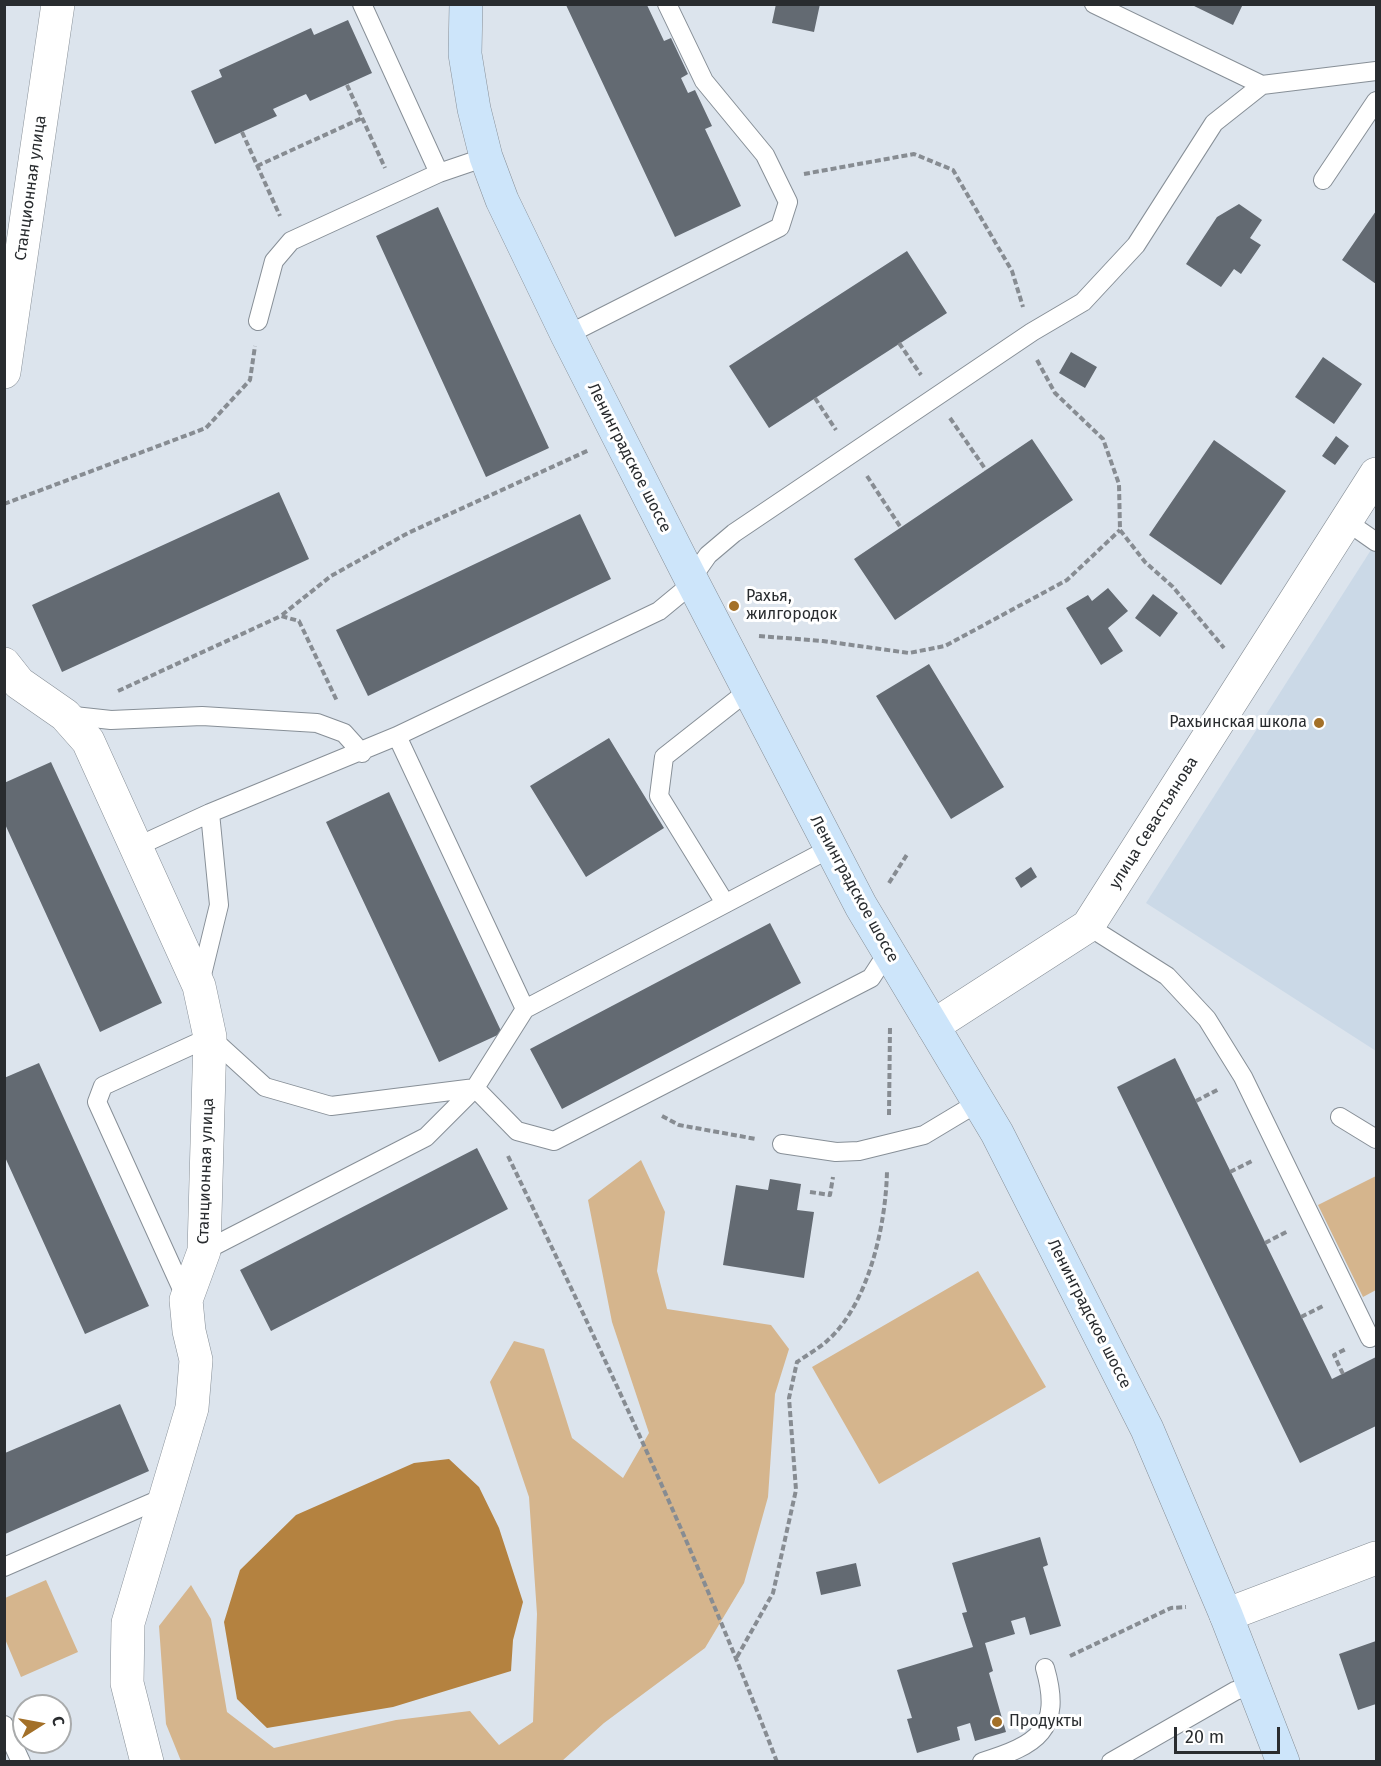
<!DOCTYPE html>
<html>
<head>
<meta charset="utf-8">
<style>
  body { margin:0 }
  #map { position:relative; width:1381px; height:1766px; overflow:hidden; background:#dce4ed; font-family:"Fira Sans",sans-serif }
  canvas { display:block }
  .frame { position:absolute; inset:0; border:6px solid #292c2f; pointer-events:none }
  .north { position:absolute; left:12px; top:1694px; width:60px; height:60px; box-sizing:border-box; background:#fff; border:2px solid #a9abac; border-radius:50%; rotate:79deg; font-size:16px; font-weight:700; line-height:24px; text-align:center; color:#292c2f }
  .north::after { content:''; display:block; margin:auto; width:21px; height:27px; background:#a37028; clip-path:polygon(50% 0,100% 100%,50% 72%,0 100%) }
  .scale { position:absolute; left:1174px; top:1727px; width:106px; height:27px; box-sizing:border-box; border:3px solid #292c2f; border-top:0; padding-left:8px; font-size:18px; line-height:21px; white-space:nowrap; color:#292c2f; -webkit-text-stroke:4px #fff; paint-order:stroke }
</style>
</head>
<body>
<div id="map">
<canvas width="1381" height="1766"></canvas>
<div class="frame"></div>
<div class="north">С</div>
<div class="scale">20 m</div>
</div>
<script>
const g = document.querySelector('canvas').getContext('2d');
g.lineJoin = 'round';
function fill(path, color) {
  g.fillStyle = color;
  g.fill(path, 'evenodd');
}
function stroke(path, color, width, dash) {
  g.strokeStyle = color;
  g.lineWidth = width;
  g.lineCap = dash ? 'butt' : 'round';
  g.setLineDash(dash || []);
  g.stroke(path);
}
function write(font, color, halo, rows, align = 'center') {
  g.font = font + ' "Fira Sans",sans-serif';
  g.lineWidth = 6;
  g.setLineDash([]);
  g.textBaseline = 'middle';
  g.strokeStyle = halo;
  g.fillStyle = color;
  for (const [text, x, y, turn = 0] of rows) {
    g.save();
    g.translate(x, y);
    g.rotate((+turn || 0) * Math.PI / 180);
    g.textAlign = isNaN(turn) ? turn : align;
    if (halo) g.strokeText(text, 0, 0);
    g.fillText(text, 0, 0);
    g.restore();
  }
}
const built = new Path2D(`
  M1376,542v509l-230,-148z`);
const green = new Path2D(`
  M641,1160l24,52 -8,59 10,38 104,16 18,24 -14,45 -7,103 -24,86 -39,65 -101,75 -42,38h-381l-15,-37 -7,-98 32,-41 20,34 16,93 47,36 122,-28 74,-9 29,34 34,-23 4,-108 -8,-117 -39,-115 24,-41 30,8 28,89 51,40 26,-45 -37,-111 -24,-122z
  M1376,1176v114l-13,7 -45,-92z
  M978,1271l68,116 -167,97 -67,-117z
  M46,1580l32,72 -57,25 -16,-38v-41z`);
const water = new Path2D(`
  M449,1459l30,28 20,41 24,74 -10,38 -2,31 -118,36 -126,21 -30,-29 -13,-77 16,-52 56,-55 118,-52z`);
const building = new Path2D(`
  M776,4h44l-6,28 -42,-9z
  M1190,4h53l-10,21z
  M566,5h81l17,36 7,-3 17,36 -7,4 7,15 7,-3 17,36 -7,3 36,77 -66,31z
  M348,20l24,53 -62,28 -4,-7 -33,15 4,7 -62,28 -24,-53 31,-14 -3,-7 92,-42 3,7z
  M1239,204l23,16 -12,18 11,7 -20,29 -7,-5 -13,18 -35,-23 31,-47z
  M438,207l111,241 -63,29 -110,-241z
  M1376,211v73l-34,-24z
  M907,251l40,62 -178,115 -40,-62z
  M1071,352l26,15 -12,21 -26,-15z
  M1323,357l39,27 -28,40 -39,-27z
  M1336,436l13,10 -14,19 -13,-9z
  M1032,439l41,61 -178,120 -41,-61z
  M1214,440l72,51 -65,94 -72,-50z
  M279,492l30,67 -247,113 -30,-67z
  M580,514l31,65 -243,117 -32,-66z
  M1108,588l20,23 -20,17 15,23 -22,14 -35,-57 22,-13 4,6z
  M1153,594l25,19 -18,24 -25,-19z
  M929,664l75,123 -53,32 -75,-123z
  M609,738l55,90 -78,49 -56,-91z
  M51,762l111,241 -62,29 -96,-210v-39z
  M389,792l113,241 -63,29 -113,-240z
  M1031,867l6,10 -16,11 -6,-10z
  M770,923l31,60 -239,126 -32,-60z
  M1175,1058l157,321 44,-22v69l-76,37 -183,-376z
  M39,1063l110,243 -64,28 -81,-179v-77z
  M477,1148l31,61 -237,122 -31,-61z
  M770,1179l31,5 -4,26 17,2 -10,66 -81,-13 13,-80 32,5z
  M120,1404l29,67 -144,63v-81z
  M1040,1537l8,28 -5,2 18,59 -31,9 -5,-18 -14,4 4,13 -30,9 8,28 -4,2 17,59 -31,9 -5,-18 -13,4 3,13 -43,13 -10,-34 5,-1 -15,-48 76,-23 -11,-34 5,-1 -15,-49z
  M856,1563l5,23 -40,9 -5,-23z
  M1376,1641v63l-18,6 -19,-56z`);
const path = new Path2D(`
  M347,85l38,83
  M242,132l38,84
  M257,166l105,-48
  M804,174l110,-20 39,16 59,101 11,36
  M899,343l22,32
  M1037,360l18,33 48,46 16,45 1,46 25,32 28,25 51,61
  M815,398l21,32
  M950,418l36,52
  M867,476l34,52
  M4,504l202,-76 44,-48 5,-34
  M282,615l49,-39 77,-43 181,-83
  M759,636l64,5 86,12 36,-7 122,-66 53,-50
  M118,691l163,-75 18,5 38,80
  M889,883l19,-30
  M1196,1101l23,-12
  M889,1115l1,-88
  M662,1116l17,9 77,14
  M508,1156c96,199 190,400 269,606
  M1230,1172l24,-12
  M810,1192l20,3 3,-18
  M1265,1243l23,-12
  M1301,1317l24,-12
  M1343,1374l-9,-19 12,-6
  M1070,1656l101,-48 15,-1
  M737,1657l36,-64 23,-103 -7,-92 8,-36c10,-7 21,-13 30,-21 42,-37 59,-117 60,-170`);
const lane = new Path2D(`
  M362,4l77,169
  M1094,4l168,81
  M1323,180l53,-79
  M258,321l16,-60 17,-20 148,-68 47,-16
  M567,335l213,-108 8,-25 -23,-47 -61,-74 -37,-77
  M1346,521l30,21
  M65,715l46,5 91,-4 115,7 27,10 18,20
  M136,847l74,-34 187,-77
  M725,903l-66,-107 5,-39 85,-67
  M1088,926l79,50 40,43 36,58 127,261
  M200,983l19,-78 -9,-92
  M525,1009l306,-161
  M1340,1117l36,22
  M782,1144l54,8 23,-1 65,-16 55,-33
  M204,1251l222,-114 49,-49 50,-79 -128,-273 262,-125 23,-19 26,-37 26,-22 298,-201 51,-30 53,-57 78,-122 48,-38 114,-14
  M186,1298l-89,-196 6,-16 107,-49 55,50 66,19 144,-18 42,43 37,10 317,-163 17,-26
  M4,1567l161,-70
  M4,1725l17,37
  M982,1762c55,-17 81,-32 63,-94
  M1111,1762l124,-71 18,-6`);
const street = new Path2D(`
  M4,372l54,-368
  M4,664l15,19 46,32 23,26 111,245 11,51 -6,214 -18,49 3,31 7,29 -4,48 -64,215 -1,60 20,79
  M933,1026l155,-100 288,-452
  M1226,1615l150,-57`);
const secondary = new Path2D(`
  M466,4l-1,50 9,55 12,48 16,43 65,135 124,244 170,327 136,227 150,296 79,186 57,147`);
const markers = [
  [734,606,6,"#a37028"],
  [1319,723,6,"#a37028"],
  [997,1722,6,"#a37028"]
];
const streetNames = [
  ["Станционная улица",31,188,-82],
  ["Ленинградское шоссе",629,458,63],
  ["улица Севастьянова",1154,823,-58],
  ["Ленинградское шоссе",854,889,61],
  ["Станционная улица",206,1171,-88],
  ["Ленинградское шоссе",1089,1314,63]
];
const poiNames = [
  ["Рахья,",746,597],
  ["жилгородок",746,615],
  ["Рахьинская школа",1307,723,"right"],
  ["Продукты",1009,1722]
];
fill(built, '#cbd9e7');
fill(green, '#d5b58d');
fill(water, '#b48240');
fill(building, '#636a72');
stroke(lane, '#878f97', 20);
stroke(street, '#878f97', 34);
stroke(secondary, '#878f97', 34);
stroke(path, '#878c92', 4, [6, 3]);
stroke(lane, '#fff', 18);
stroke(street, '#fff', 33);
stroke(secondary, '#cde5fa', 33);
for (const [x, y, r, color] of markers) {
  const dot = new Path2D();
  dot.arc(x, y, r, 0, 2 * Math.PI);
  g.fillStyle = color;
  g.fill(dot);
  stroke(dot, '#fff', 2);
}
write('16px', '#292c2f', '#fff', streetNames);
write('16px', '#292c2f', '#fff', poiNames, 'left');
</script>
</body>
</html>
